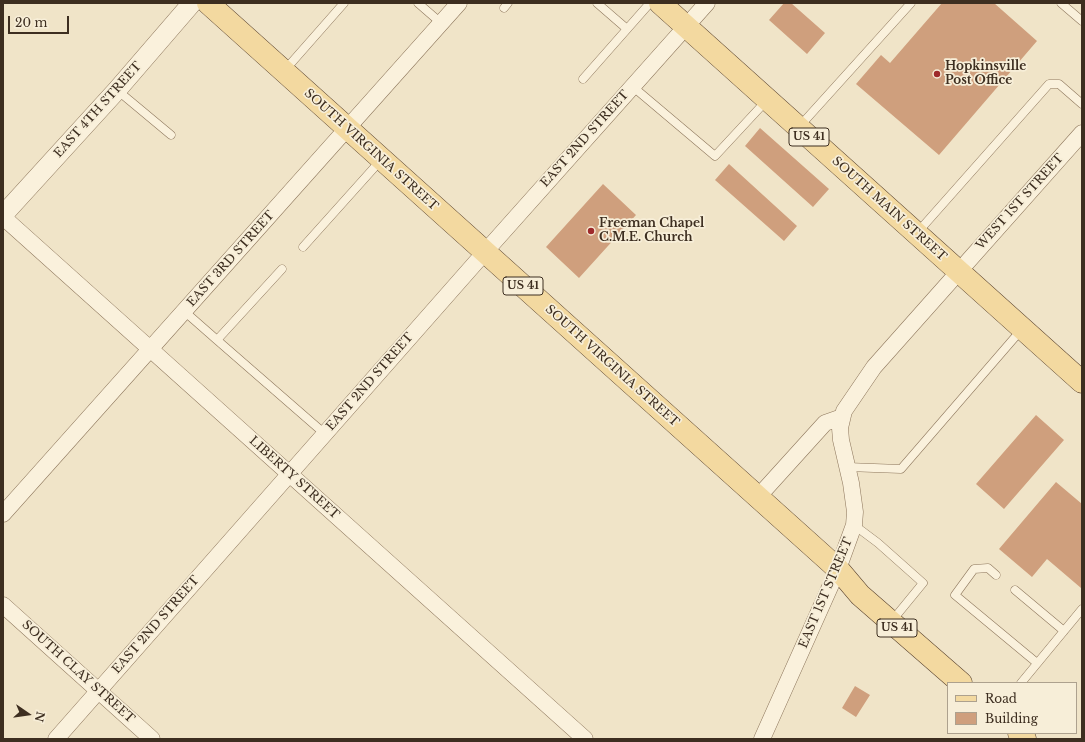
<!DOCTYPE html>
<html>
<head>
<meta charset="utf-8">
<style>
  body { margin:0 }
  #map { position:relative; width:1085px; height:742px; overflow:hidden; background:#f0e4c8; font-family:"Libre Baskerville",serif }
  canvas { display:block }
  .frame { position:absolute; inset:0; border:4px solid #3d2e20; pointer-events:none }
  .legend { position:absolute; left:947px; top:682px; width:130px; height:52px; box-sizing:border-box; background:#f7eed8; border:1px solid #ada18e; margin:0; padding:5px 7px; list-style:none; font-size:12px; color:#3d2e20 }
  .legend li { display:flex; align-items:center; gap:8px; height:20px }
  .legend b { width:20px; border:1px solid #ada18e }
  .north { position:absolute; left:8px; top:694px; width:40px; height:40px; -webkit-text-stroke:3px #f7eed8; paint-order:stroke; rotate:103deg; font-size:11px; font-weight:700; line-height:16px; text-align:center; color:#3d2e20 }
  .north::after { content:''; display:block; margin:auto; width:14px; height:18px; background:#3d2e20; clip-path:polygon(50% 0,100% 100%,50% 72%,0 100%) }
  .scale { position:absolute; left:8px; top:16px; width:61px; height:18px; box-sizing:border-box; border:2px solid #3d2e20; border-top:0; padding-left:5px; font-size:12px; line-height:14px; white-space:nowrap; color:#3d2e20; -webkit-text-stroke:3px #f7eed8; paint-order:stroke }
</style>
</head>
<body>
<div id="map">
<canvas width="1085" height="742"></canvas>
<div class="frame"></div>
<ul class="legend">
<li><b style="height:5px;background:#f3d9a0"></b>Road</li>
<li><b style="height:11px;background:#cf9f7d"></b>Building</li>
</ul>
<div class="north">N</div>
<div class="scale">20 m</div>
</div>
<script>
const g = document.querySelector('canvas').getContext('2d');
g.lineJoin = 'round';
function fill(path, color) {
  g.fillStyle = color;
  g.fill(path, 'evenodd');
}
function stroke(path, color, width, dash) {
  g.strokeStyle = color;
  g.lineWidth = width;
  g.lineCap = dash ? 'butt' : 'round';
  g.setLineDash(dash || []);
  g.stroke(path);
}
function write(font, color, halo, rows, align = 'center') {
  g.font = font + ' "Libre Baskerville",serif';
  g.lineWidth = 3.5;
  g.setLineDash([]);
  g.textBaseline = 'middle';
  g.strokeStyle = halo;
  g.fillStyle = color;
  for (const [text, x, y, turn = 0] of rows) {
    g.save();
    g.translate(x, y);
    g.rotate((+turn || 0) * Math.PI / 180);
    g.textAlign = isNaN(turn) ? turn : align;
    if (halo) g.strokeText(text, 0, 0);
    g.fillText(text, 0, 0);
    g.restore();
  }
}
const building = new Path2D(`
  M784,3h7l34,30 -18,21 -38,-34z
  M942,3h52l43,38 -98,114 -83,-71 25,-29 9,8z
  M760,128l69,61 -16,18 -68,-61z
  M729,164l68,62 -13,15 -69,-61z
  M603,184l33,31 -57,63 -33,-31z
  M1036,415l28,25 -60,69 -28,-25z
  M1056,482l26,22v82l-1,2 -34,-29 -15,18 -33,-28z
  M855,686l15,9 -14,22 -14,-9z`);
const service = new Path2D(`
  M418,3l23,20
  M597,3l30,26
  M1061,3l21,18
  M504,8l4,-5
  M285,70l59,-67
  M583,79l67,-76
  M632,86l83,70 52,-56
  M117,90l54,45
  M799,127l112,-124
  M917,233l132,-149h10l23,20
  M303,247l78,-87
  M282,269l-65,71 108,94
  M184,311l33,29
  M847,467l54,2 121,-140
  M854,525l24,18 45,40 -32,39
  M996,575l-8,-7 -14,1 -19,26 82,68
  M1015,590l49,41
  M1021,683l61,-74`);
const minor = new Path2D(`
  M3,217l582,522
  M758,497l67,-74 17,-6
  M3,514l456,-511
  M3,605l149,134
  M56,739l429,-487 222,-249
  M762,739l76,-170 16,-44 1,-13 -4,-29 -10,-43 -1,-12 4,-17 30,-44 208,-234`);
const tertiary = new Path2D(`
  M3,215l114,-125 75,-87`);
const primary = new Path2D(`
  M208,3l630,566 22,26 101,88
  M660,3l422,379
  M1019,733l6,6`);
const markers = [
  [937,74,4,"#9e2a2b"],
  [591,231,4,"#9e2a2b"]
];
const shields = [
  [809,137,40],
  [523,286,40],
  [897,628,40]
];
const shieldNames = [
  ["US 41",809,137],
  ["US 41",523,286],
  ["US 41",897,628]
];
const poiNames = [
  ["Hopkinsville",945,67],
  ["Post Office",945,81],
  ["Freeman Chapel",599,224],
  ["C.M.E. Church",599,238]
];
const streetNames = [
  ["EAST 4TH STREET",98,110,-48],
  ["EAST 2ND STREET",585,139,-48],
  ["SOUTH VIRGINIA STREET",371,150,42],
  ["WEST 1ST STREET",1020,202,-48],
  ["SOUTH MAIN STREET",889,209,42],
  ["EAST 3RD STREET",231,259,-48],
  ["SOUTH VIRGINIA STREET",612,366,42],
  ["EAST 2ND STREET",370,382,-49],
  ["LIBERTY STREET",294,478,42],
  ["EAST 1ST STREET",826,593,-67],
  ["EAST 2ND STREET",156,625,-49],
  ["SOUTH CLAY STREET",78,672,42]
];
fill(building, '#cf9f7d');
stroke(service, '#8d765c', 9);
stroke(minor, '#8d765c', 17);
stroke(tertiary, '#8d765c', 20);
stroke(primary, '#5b4430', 23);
stroke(service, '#faf1dc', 8);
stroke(minor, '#faf1dc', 16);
stroke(tertiary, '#faf1dc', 19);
stroke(primary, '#f3d9a0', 22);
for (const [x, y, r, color] of markers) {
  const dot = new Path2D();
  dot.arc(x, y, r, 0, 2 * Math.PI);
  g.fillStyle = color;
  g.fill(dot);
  stroke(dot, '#f7eed8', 1.5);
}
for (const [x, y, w] of shields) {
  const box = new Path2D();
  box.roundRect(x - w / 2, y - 9, w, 18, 3);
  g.fillStyle = '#f7eed8';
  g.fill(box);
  stroke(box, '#3d2e20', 1);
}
write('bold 11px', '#3d2e20', null, shieldNames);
write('bold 12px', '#3d2e20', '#f7eed8', poiNames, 'left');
write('12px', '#3d2e20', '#f7eed8', streetNames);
</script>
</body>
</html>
